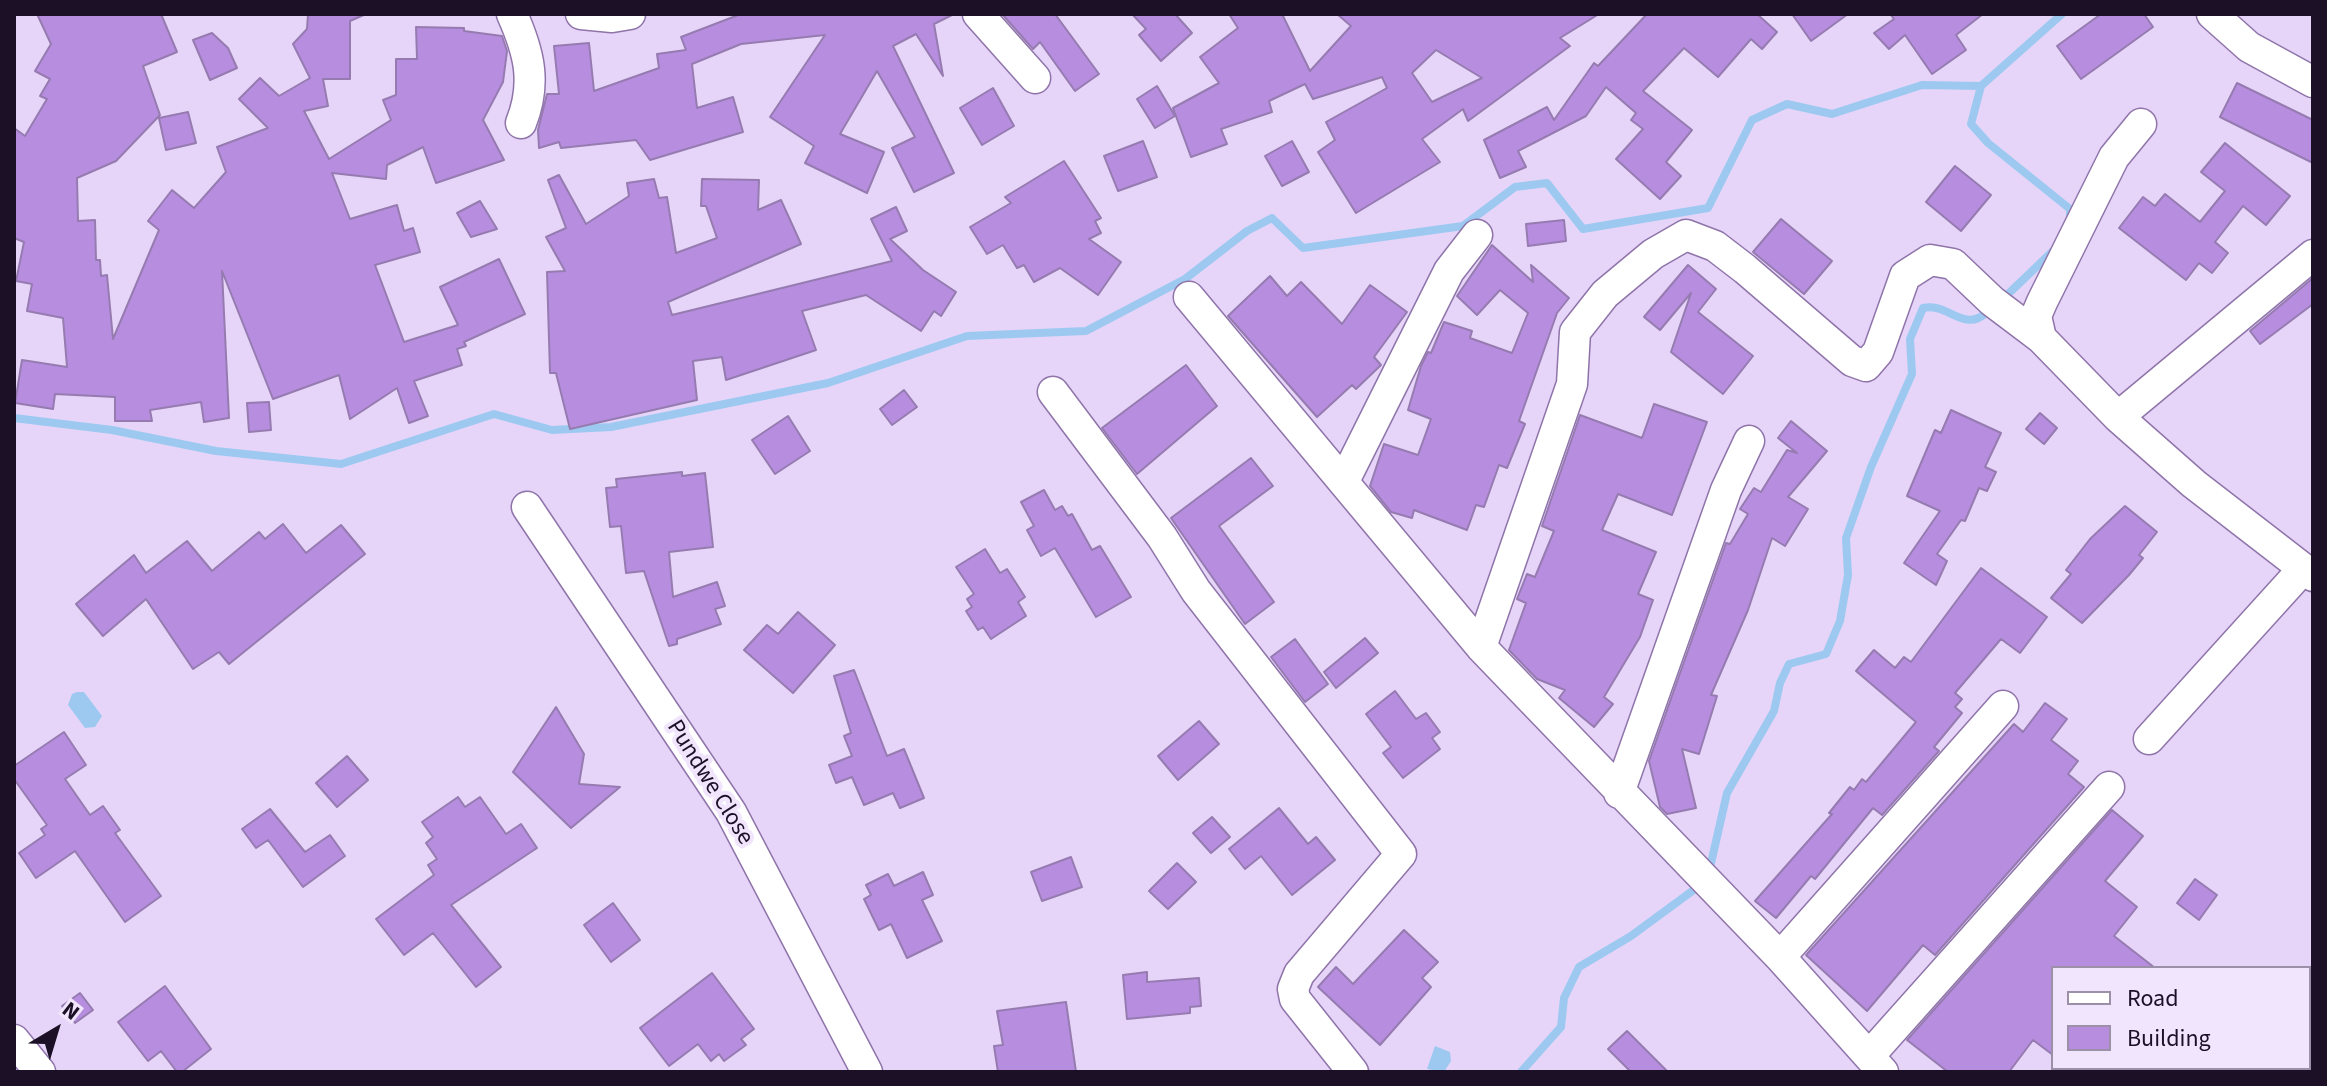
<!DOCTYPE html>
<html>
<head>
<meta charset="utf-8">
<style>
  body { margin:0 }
  #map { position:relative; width:2327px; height:1086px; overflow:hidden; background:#e6d5f8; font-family:"Source Sans 3",sans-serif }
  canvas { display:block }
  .frame { position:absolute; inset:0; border:16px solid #1b1025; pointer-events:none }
  .legend { position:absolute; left:2051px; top:966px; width:260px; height:104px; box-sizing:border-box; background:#f0e5fd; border:2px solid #9b90a7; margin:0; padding:10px 14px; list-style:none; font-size:24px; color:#1b1025 }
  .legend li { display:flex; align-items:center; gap:16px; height:40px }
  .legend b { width:40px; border:2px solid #9b90a7 }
  .north { position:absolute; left:16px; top:990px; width:80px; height:80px; -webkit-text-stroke:6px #f0e5fd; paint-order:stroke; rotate:38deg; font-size:22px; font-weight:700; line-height:32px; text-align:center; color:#1b1025 }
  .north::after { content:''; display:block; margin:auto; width:28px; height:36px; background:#1b1025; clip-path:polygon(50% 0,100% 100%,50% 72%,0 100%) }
</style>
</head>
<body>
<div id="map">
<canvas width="2327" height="1086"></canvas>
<div class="frame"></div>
<ul class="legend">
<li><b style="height:10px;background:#fff"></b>Road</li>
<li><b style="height:22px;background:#b78edf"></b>Building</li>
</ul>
<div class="north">N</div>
</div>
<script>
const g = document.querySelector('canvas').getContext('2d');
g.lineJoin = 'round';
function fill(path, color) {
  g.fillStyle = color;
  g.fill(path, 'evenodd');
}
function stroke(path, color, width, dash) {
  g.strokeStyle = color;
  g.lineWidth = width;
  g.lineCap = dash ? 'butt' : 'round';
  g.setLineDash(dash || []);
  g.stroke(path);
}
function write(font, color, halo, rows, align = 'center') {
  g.font = font + ' "Source Sans 3",sans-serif';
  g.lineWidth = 8;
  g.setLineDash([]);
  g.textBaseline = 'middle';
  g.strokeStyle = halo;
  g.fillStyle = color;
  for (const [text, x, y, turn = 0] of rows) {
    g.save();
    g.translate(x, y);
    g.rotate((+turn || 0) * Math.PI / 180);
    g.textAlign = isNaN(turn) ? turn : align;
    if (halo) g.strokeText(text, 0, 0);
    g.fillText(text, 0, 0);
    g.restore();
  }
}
const water = new Path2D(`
  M77,692h7l18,24 -7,11 -10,1 -17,-23 4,-11z
  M1435,1046l15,6 1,9 -7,11 -17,-3z`);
const stream = new Path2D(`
  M1981,86l-10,38 17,19 82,66v13
  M2005,297l48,-46
  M14,418l98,12 104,21 125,13 153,-50 58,16 59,-3 217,-44 139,-47 119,-5 99,-52 62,-48 25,-13 31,30 160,-22 52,-39 32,-4 36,46 125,-21 44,-88 35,-16 45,10 90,-29 59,1 81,-72
  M1709,872l18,-79 47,-82 6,-28 9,-19 37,-10 14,-33 8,-46 -2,-37 25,-71 41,-93 -2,-35 13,-31c25,-6 41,26 64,4
  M1521,1072l40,-45 3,-29 15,-31 52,-31 64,-47`);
const building = new Path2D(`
  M37,14h124l16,38 -34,14 17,49 -44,46 -39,17 1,43 17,-1 1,40h4l1,16 6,-1 6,64 46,-109 -11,-9 24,-31 22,18 32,-36 -9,-25 51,-19 -29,-29 21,-21 19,18 31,-18 -17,-34 14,-15 1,-15h58l-16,7v58h-27l5,27 -24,5 25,48 62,-39 -8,-20 13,-5v-36h21l-1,-32 48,1v3l38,5 5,15 -4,31 -20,38 21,40 -68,23 -13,-36 -36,18 -1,14 -54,-6 18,46 47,-14 7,26 9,-3 7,24 -45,13 29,77 54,-17 -18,-38 59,-28 26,55 -61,28 2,4 -9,3 5,16 -48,16 14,35 -19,7 -12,-35 -47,31 -11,-44 -66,24 -51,-128 7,147 -25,4 -3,-20 -51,8 2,11h-37v-24l-60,-3 -2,15 -38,-6 7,-43 45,7 -4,-49 -36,-7 5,-27 -16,-3 8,-39 -10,-4v-110l11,8 22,-37 -7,-3 10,-17 -15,-8 16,-27z
  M741,14h213l-20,10 9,52 -27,-42 -23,12 61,127 -40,19 -22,-44 23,-11 -38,-66 -37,63 44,18 -17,41 -62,-30 9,-17 -44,-29 55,-82 -84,9 -49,20 5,44 36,-11 10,35 -93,28 -14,-20 -75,8 -2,-6 -20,6 -1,-18 9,-36h12l-5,-48 35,-3 5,48 65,-23 -2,-14 29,-4 -5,-13z
  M1002,14h53l44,60 -24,17 -35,-49 -7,7z
  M1132,14h43l17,19 -31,28 -22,-26 7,-6z
  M1229,14h53l28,57 41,-45 -14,-12h262l-39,24 10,8 -102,75 -5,-12 -41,30 18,23 -84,51 -38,-61 17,-12 -9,-18 61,-34 -5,-11 -69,22 -8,-15 -36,17 3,11 -51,17 6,15 -36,13 -18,-49 46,-25 -19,-26 38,-29zM1436,50l46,28 -50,24 -20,-29z
  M1647,14h110l20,18 -15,17 -11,-10 -33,38 -34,-29 -41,43 49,39 -26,32 15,14 -21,23 -44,-40 27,-30 -12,-9 5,-7 -30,-26 -20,29 -68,35 8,16 -26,11 -16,-38 63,-33 7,13 40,-57 4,3z
  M1792,14h56l-37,27z
  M1890,14h93l-27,21 10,15 -34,24 -27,-39 -16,14 -15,-16 20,-14z
  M2101,14h43l9,13 -72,52 -24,-33z
  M212,33l16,15 9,20 -27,12 -17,-40z
  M2237,83l76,37v43l-93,-46z
  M1157,86l18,30 -20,12 -18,-29z
  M993,88l21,38 -32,19 -22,-37z
  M188,112l8,31 -30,7 -7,-32z
  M1143,141l14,36 -39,14 -14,-35z
  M1292,141l17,31 -27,14 -17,-30z
  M2225,143l65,53 -24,29 -23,-19 -28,36 13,11 -16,20 -13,-10 -13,17 -67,-52 24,-31 12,9 10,-12 35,28 25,-31 -24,-19z
  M1064,161l37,57 -6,3 6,12 -12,6 32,23 -23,33 -38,-27 -26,14 -10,-17 -7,3 -14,-23 -16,9 -17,-27 41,-24 -6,-6z
  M1955,166l36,29 -30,36 -35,-29z
  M559,175l27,49 43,-28 -2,-13 27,-4 5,19 8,-1 9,56 41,-15 -11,-32h-5l1,-27 57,1 -1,30 23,-10 20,44 -133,58 4,13 220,-54 -21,-42 25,-12 11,24 -17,8 33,31 33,22 -15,24 -7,-5 -13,20 -55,-36 -64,16 14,39 -90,30 -4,-23 -29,4 4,39 -127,29 -14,-56h-6l-3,-101 18,-1 -19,-34 20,-9 -18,-48z
  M480,201l17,28 -26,8 -14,-24z
  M1781,219l51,42 -28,33 -51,-42z
  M1564,220l2,21 -38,5 -2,-22z
  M1492,245l41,37 -2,-17 38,33 -12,15 -38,108 6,3 -18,44 -8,-3 -15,42 -8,-2 -9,25 -53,-20 -2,8 -21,-6 -21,-26 14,-42 34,11 13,-36 -23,-9 13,-44 7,-14 3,1 13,-31 28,9 -2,7 42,15 16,-40 -28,-23 -23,25 -20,-19z
  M1688,265l28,24 -18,23 55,44 -30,38 -52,-42 20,-59 -31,37 -16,-13z
  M1270,276l17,20 14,-14 41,42 28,-39 37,27 -33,45 7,8 -25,24 -4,-4 -35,32 -89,-101z
  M2313,278v26l-53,40 -10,-13z
  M1186,365l31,41 -80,68 -35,-46z
  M904,390l13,17 -25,18 -12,-16z
  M269,402l2,28 -22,2 -2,-29z
  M1654,404l53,18 -35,93 -54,-21 -16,36 54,22 -18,42 15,6 -13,37 -36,60 9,7 -19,23 -35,-29 6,-8 -28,-11 -28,-29 17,-47 -9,-4 10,-25 8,3 19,-46 -12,-5 38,-111 62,23z
  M1951,410l50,23 -16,34 11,5 -9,19 -8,-3 -14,33 -4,-1 -24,34 10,7 -11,24 -32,-22 36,-52 -33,-15 28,-66 6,3z
  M2040,413l17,15 -13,16 -18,-15z
  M788,416l22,35 -35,23 -23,-34z
  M1791,421l36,30 -39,46 20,12 -23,37 -13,-8 -24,72 -37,85 6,1 -18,58 -17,-5 14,59 -29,6 -7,-7 -11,-46 77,-218 4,1 18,-30 -8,-5 14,-21 7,4 26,-42 10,3 -19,-15z
  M1251,458l22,28 -54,40 55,76 -29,22 -74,-106z
  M682,472v4l23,-3 8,74 -44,5 4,45 44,-15 8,24 -10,3 6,15 -44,15v5l-8,2 -25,-75 -18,2 -5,-47 -11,1 -4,-39 11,-1 -1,-8z
  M1044,490l11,20 7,-4 6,10 4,-2 20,36 8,-4 31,51 -35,20 -41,-69 -14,8 -14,-26 7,-4 -13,-24z
  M2125,506l32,26 -18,23 4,3 -14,17 -47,48 -31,-25 20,-24 -5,-4 24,-31z
  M283,524l23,29 35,-28 24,29 -136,110 -10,-12 -26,17 -47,-70 -43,37 -27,-32 58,-49 12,18 41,-32 25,30 47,-39 6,7z
  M985,549l15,24 7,-4 18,28 -7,5 8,14 -35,23 -8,-12 -5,3 -12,-19 6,-4 -5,-8 7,-5 -18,-27z
  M1981,568l66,49 -27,36 -19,-14 -46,54 7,6 -7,8 7,6 -28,34 5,4 -57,64 -9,-7 -58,71 -4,-3 -35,42 -21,-17 77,-87 -3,-1 21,-26 4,3 8,-11 4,3 50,-60 -60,-51 18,-21 21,18 9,-11 7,5z
  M798,612l37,33 -42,48 -49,-43 23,-25 11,9z
  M1365,638l13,15 -42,35 -12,-16z
  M1295,639l33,45 -23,18 -34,-45z
  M854,670l33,86 17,-7 20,49 -24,10 -7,-15 -29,12 -12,-28 -16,6 -7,-18 23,-9 -8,-20 7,-3 -17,-57z
  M1395,691l21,28 10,-6 14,19 -8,6 8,11 -37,29 -20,-25 8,-6 -25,-33z
  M2045,703l22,16 -16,21 27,21 -10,13 16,13 -149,168 -12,-10 -56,66 -61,-56 208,-231 9,8z
  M556,707l28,47 -5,30 41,3 -49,41 -58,-56z
  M1199,721l20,23 -41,36 -20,-24z
  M64,732l22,33 -21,14 25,36 13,-9 17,24 -5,3 46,63 -36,26 -50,-71 -39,27 -17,-25 26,-18 -4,-6 6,-4 -33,-46v-13z
  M347,756l21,24 -31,27 -21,-24z
  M458,797l7,10 15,-10 26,37 15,-10 16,24 -86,57 50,62 -25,20 -43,-54 -29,22 -28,-36 58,-44 -6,-10 9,-6 -11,-16 7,-6 -11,-15z
  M1279,808l29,36 8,-7 19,23 -43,35 -31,-39 -16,13 -16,-20z
  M270,809l35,43 25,-17 15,21 -42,31 -35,-47 -12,8 -14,-19z
  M2112,810l31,26 -38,45 32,26 -23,29 41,32h-102v87l-20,-15 -24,32h-61l-41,-32z
  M1212,817l18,20 -19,16 -18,-20z
  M1071,857l11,30 -40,14 -11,-29z
  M1177,863l19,19 -28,27 -19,-18z
  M923,872l10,23 -11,5 20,41 -35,17 -16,-34 -12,6 -15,-31 7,-4 -5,-10 22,-11 6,12z
  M2195,879l22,16 -18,25 -22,-17z
  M613,903l27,37 -29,22 -27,-37z
  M1404,930l34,32 -16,16 9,9 -51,58 -62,-58 18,-20 17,17z
  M1147,972v10l52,-4 2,28 -11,1v6l-63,6 -4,-44z
  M712,973l42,56 -13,10 5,6 -22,16 -5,-7 -8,7 -13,-17 -29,22 -29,-38z
  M165,986l46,63 -29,23h-5l-16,-21 -13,10 -30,-39z
  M80,993l13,17 -18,13 -13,-17z
  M1066,1002l10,70h-78l-4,-26 9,-1 -6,-34z
  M1627,1031l41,41h-37l-23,-23z`);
const minor = new Path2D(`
  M512,14c17,38 25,69 9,109
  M581,14l31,3 18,-3
  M978,14l57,64
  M2212,14l37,33 64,35
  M2141,124l-27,33 -72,145 -6,14 5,22 77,79 76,67 119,92
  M1189,297l292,350 299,310 103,115
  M1053,392l109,145 34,54 205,263 -102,120 -6,15 2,10 58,73
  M2118,417l195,-162
  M1344,481l105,-210 28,-36
  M527,507l204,305 136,260
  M1481,647l91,-263 3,-52 30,-38 48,-40 33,-19 29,11 30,23 107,92 14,5 12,-14 27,-76 25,-16 23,4 39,37 49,37
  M2149,739l154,-170
  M1619,793l107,-303 23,-49
  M1780,957l223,-251
  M14,1040l26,32
  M1869,1056l240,-269`);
const streetNames = [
  ["Pundwe Close",709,783,58]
];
fill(water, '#9dc9f1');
stroke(stream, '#9dc9f1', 8);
fill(building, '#b78edf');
stroke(building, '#967bb1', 2);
stroke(minor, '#8f74aa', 33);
stroke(minor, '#fff', 30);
write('24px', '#1b1025', '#f0e5fd', streetNames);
</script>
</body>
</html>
